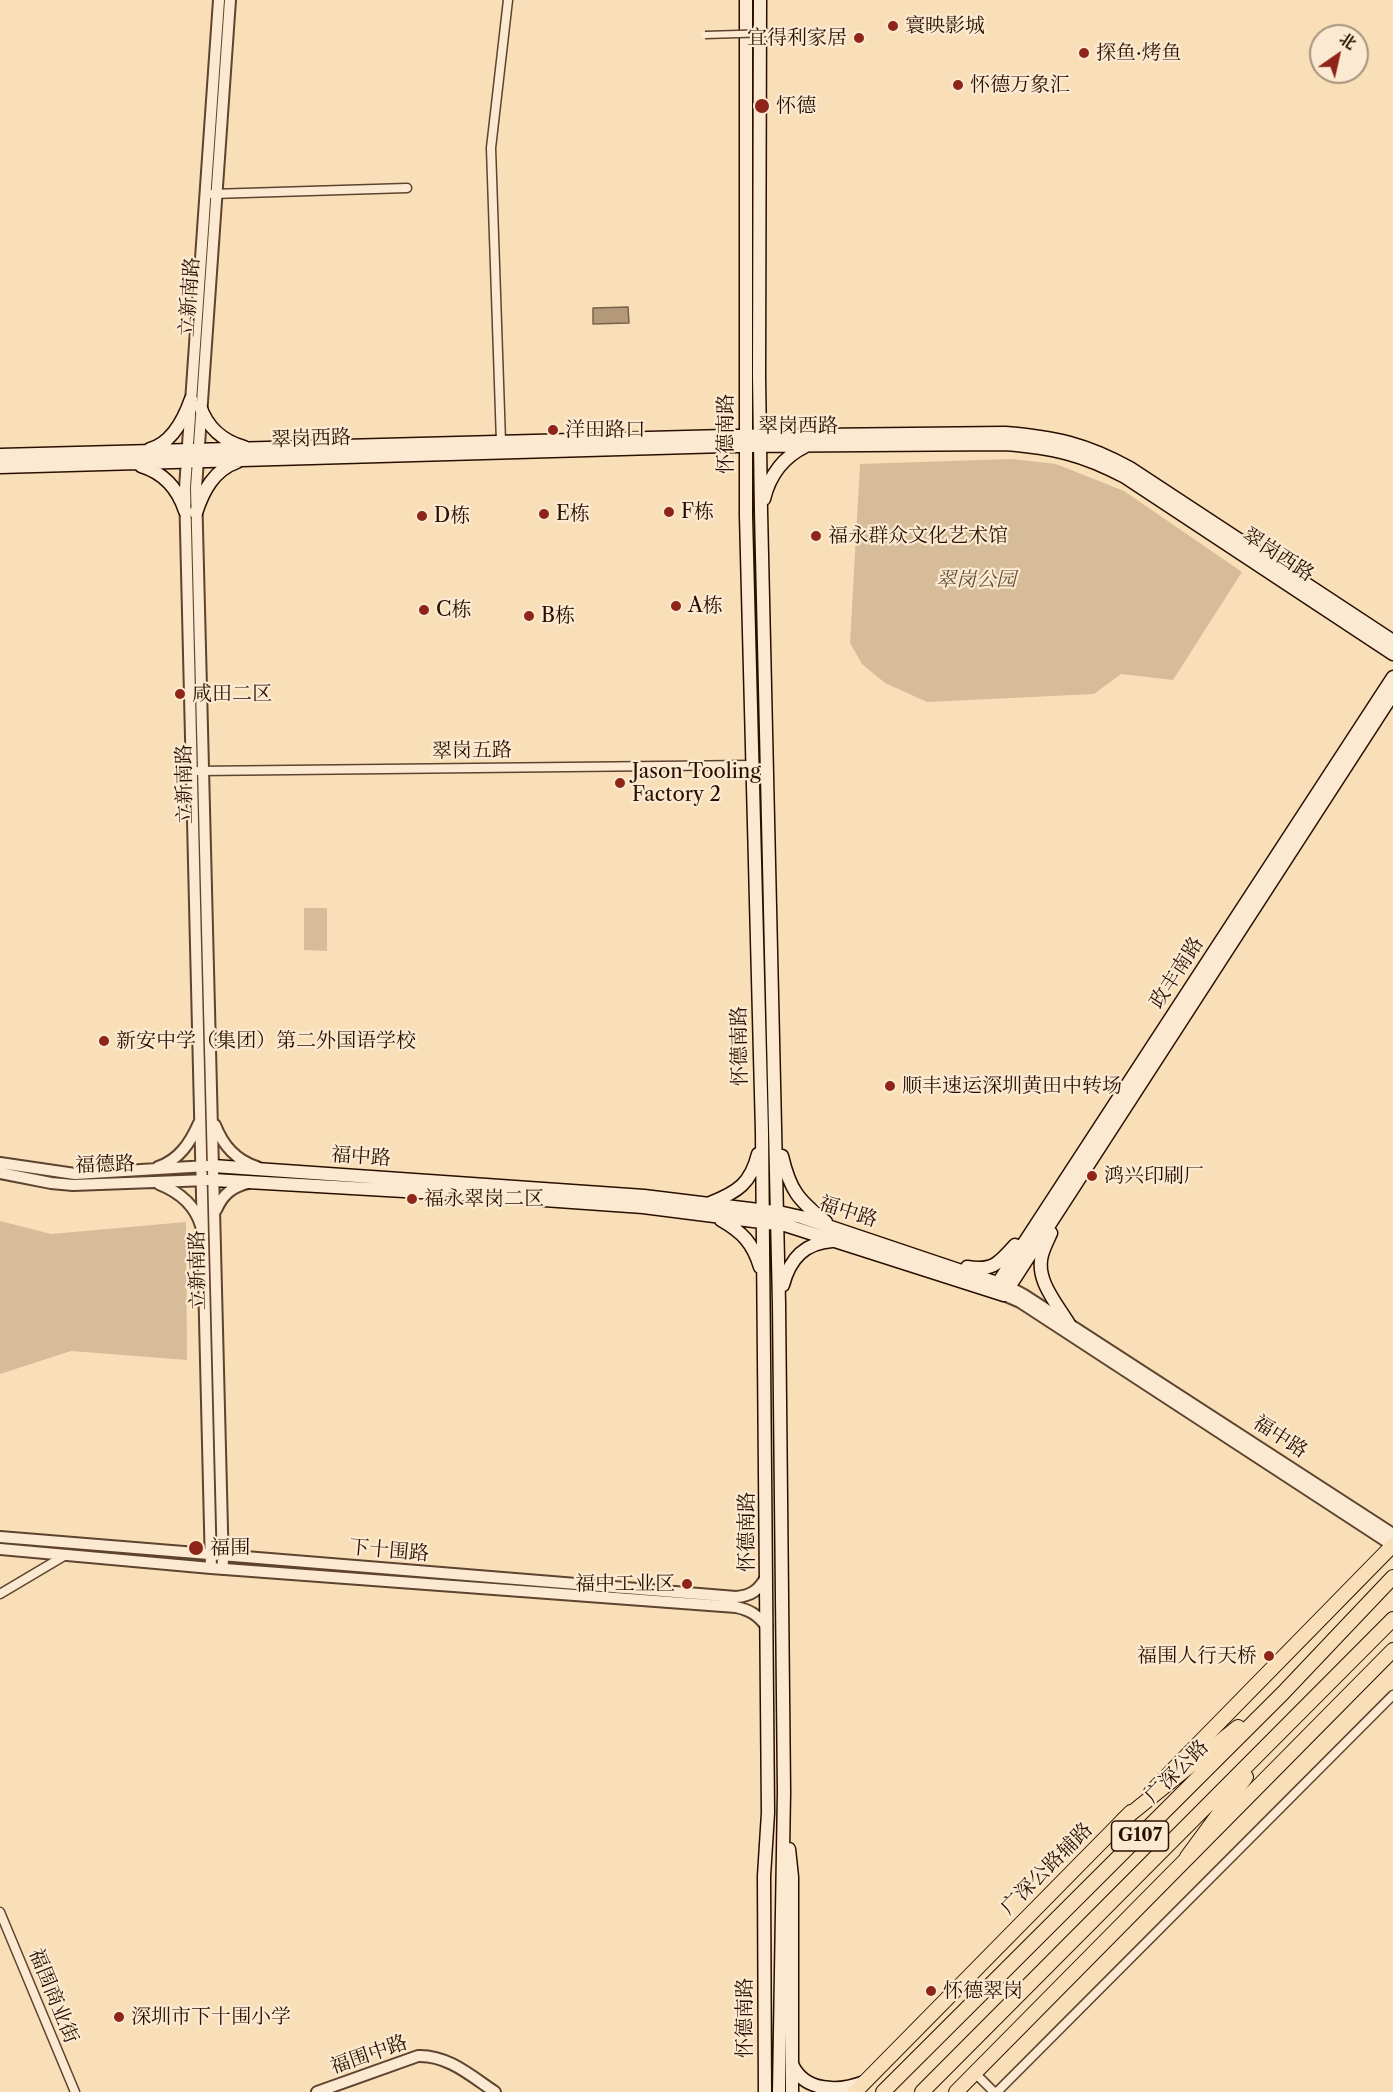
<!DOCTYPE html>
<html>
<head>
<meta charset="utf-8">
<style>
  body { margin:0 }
  #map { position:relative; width:1393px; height:2092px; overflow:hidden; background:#f9dfb8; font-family:"Libre Caslon Text","Noto Serif SC",serif }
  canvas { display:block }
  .north { position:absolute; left:1309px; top:24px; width:60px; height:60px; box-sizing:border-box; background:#fbead1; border:2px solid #a7927d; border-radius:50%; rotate:34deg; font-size:16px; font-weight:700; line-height:24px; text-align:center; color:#2a0f00 }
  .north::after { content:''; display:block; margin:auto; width:21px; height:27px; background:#8f2418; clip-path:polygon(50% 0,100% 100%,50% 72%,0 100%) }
</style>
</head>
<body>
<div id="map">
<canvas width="1393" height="2092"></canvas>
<div class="north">北</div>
</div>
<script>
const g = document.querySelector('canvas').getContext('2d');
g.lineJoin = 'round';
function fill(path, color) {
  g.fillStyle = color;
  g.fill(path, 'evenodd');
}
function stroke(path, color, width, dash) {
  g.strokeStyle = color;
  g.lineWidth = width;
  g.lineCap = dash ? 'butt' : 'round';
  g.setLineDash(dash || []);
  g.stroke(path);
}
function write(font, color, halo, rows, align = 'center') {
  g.font = font + ' "Libre Caslon Text","Noto Serif SC",serif';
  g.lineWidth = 4.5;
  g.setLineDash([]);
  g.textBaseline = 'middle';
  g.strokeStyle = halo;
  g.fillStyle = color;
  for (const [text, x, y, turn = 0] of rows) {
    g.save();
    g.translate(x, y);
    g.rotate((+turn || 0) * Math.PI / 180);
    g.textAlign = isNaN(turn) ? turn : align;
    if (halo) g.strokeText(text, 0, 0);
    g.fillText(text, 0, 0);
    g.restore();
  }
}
const green = new Path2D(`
  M1012,459l44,5 68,27 118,81 -69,108 -52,-6 -27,20 -167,8 -42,-19 -23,-19 -12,-21 10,-179z
  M304,908h23v43l-23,-1z
  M0,1221l51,13 135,-12 1,138 -116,-9 -71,23z`);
const water = new Path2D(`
  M628,307l1,16 -36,1v-16z`);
const minor = new Path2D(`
  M212,194l195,-6
  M501,442l-10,-294 17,-148
  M198,771l555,-6
  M0,1594l64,-38
  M0,1912l75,180
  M975,2073l19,19
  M997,2092l396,-397`);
const tertiary = new Path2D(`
  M215,1125c8,20 20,35 42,42
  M0,1163l75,11 132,-8
  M158,1167c21,-7 32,-24 41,-44
  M0,1173l51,10 22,2 135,-5
  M159,1184c20,8 36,20 42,42
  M216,1210c7,-16 16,-23 32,-27
  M1009,1287l15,8 369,239
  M1004,1295l16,7 372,243
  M0,1537l736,60c15,-1 23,-7 30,-20
  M0,1549l211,19 525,39c14,3 22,8 31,20
  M211,1568l-26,-1080 34,-488
  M223,1569l-27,-1081 34,-488
  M317,2092l101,-36c30,-1 53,20 77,36`);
const secondary = new Path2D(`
  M746,0v516l16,616 6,681 -4,63 1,216
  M760,0l-1,376 2,135 18,793 5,488 -5,300
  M200,406c7,21 23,35 44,41
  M150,449c22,-6 34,-30 41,-50
  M0,455l725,-19 280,-3c51,4 81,11 125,35l263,173
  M141,466c23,7 37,23 44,45
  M0,467l725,-21 280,-2c48,4 77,10 120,33l268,177
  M764,499c6,-25 19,-42 42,-53
  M196,513c7,-22 18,-43 41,-51
  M782,1156c8,34 16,44 44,66
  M213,1166l431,30 139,17 18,4 208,70
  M213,1180l260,15 170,12 142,18 219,70 389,-601
  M710,1203c28,-11 41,-20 48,-49
  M721,1220c21,12 32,23 39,47
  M1051,1233c-3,7 -7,14 -9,22 -7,25 15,49 27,69
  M967,1267c26,4 31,-3 48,-22
  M783,1285c7,-27 22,-42 49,-44
  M994,1289l399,-612
  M789,1849l3,28v187c12,28 47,28 72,18
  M792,2066v26`);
const primary = new Path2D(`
  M1151,1792l242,-247
  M855,2092l276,-280
  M956,2092l437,-442`);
const trunk = new Path2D(`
  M1123,1820l115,-93
  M1187,1857l59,-80
  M883,2092l400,-399 110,-116
  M922,2092l471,-473`);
const pedestrianBridge = new Path2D(`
  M705,35l100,-3`);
const markers = [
  [893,26,6,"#8f2418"],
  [859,38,6,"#8f2418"],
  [1084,53,6,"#8f2418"],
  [958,85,6,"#8f2418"],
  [762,106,8,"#8f2418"],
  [553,430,6,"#8f2418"],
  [669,512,6,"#8f2418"],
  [544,514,6,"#8f2418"],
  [422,516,6,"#8f2418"],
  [816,536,6,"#8f2418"],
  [676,606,6,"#8f2418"],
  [424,610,6,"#8f2418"],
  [529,616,6,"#8f2418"],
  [180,694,6,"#8f2418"],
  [620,783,6,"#8f2418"],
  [104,1041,6,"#8f2418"],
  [890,1086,6,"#8f2418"],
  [1092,1176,6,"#8f2418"],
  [412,1199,6,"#8f2418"],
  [196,1548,8,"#8f2418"],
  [687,1584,6,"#8f2418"],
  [1269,1656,6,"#8f2418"],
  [931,1991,6,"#8f2418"],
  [119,2017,6,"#8f2418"]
];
const shields = [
  [1140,1836,57]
];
const shieldNames = [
  ["G107",1140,1836]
];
const poiNames = [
  ["寰映影城",905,26],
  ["宜得利家居",847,38,"right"],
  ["探鱼·烤鱼",1096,53],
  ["怀德万象汇",970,85],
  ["怀德",776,106],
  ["洋田路口",565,430],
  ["F栋",681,512],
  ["E栋",556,514],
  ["D栋",434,516],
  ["福永群众文化艺术馆",828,536],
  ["A栋",688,606],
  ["C栋",436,610],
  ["B栋",541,616],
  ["咸田二区",192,694],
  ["Jason Tooling",632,772],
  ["Factory 2",632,795],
  ["新安中学（集团）第二外国语学校",116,1041],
  ["顺丰速运深圳黄田中转场",902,1086],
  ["鸿兴印刷厂",1104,1176],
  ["福永翠岗二区",424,1199],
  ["福围",210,1548],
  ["福中工业区",675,1584,"right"],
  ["福围人行天桥",1257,1656,"right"],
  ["怀德翠岗",943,1991],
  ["深圳市下十围小学",131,2017]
];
const streetNames = [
  ["立新南路",190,297,-86],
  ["翠岗西路",798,426],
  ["怀德南路",726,434,-90],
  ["翠岗西路",311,439,-2],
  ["翠岗西路",1278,555,33],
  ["翠岗五路",472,751,-1],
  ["立新南路",185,784,-91],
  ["政丰南路",1177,973,-57],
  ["怀德南路",740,1046,-91],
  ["福中路",361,1157,4],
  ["福德路",105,1165,-2],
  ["福中路",848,1212,18],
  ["立新南路",198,1270,-91],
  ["福中路",1280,1437,33],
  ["怀德南路",747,1532,-90],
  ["下十围路",389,1551,5],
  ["广深公路",1177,1772,-45],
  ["广深公路辅路",1047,1869,-45],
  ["福围商业街",53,1996,68],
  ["怀德南路",745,2018,-90],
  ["福围中路",369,2055,-19]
];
const parkNames = [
  ["翠岗公园",976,580]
];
fill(green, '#d6bc99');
fill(water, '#b39879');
stroke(water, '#7c6149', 1.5);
stroke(minor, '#5e432e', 11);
stroke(tertiary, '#5e432e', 14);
stroke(secondary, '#2a0f00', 15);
stroke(primary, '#2a0f00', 16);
stroke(trunk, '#2a0f00', 16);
stroke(minor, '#fbead1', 8);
stroke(tertiary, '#fbead1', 10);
stroke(secondary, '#fbead1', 12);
stroke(primary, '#f9dfb8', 14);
stroke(trunk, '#f9dfb8', 14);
stroke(pedestrianBridge, '#5e432e', 9, []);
stroke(pedestrianBridge, '#fbead1', 6);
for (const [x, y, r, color] of markers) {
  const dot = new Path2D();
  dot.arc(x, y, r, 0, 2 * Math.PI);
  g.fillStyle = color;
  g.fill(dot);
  stroke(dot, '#fbead1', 2);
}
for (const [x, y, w] of shields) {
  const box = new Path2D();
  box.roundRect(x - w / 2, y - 15, w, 30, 4.5);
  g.fillStyle = '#fbead1';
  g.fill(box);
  stroke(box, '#2a0f00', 1.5);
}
write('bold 18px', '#2a0f00', null, shieldNames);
write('20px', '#2a0f00', '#fbead1', poiNames, 'left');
write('20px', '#2a0f00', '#fbead1', streetNames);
write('italic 20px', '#664c36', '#fbead1', parkNames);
</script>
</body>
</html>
